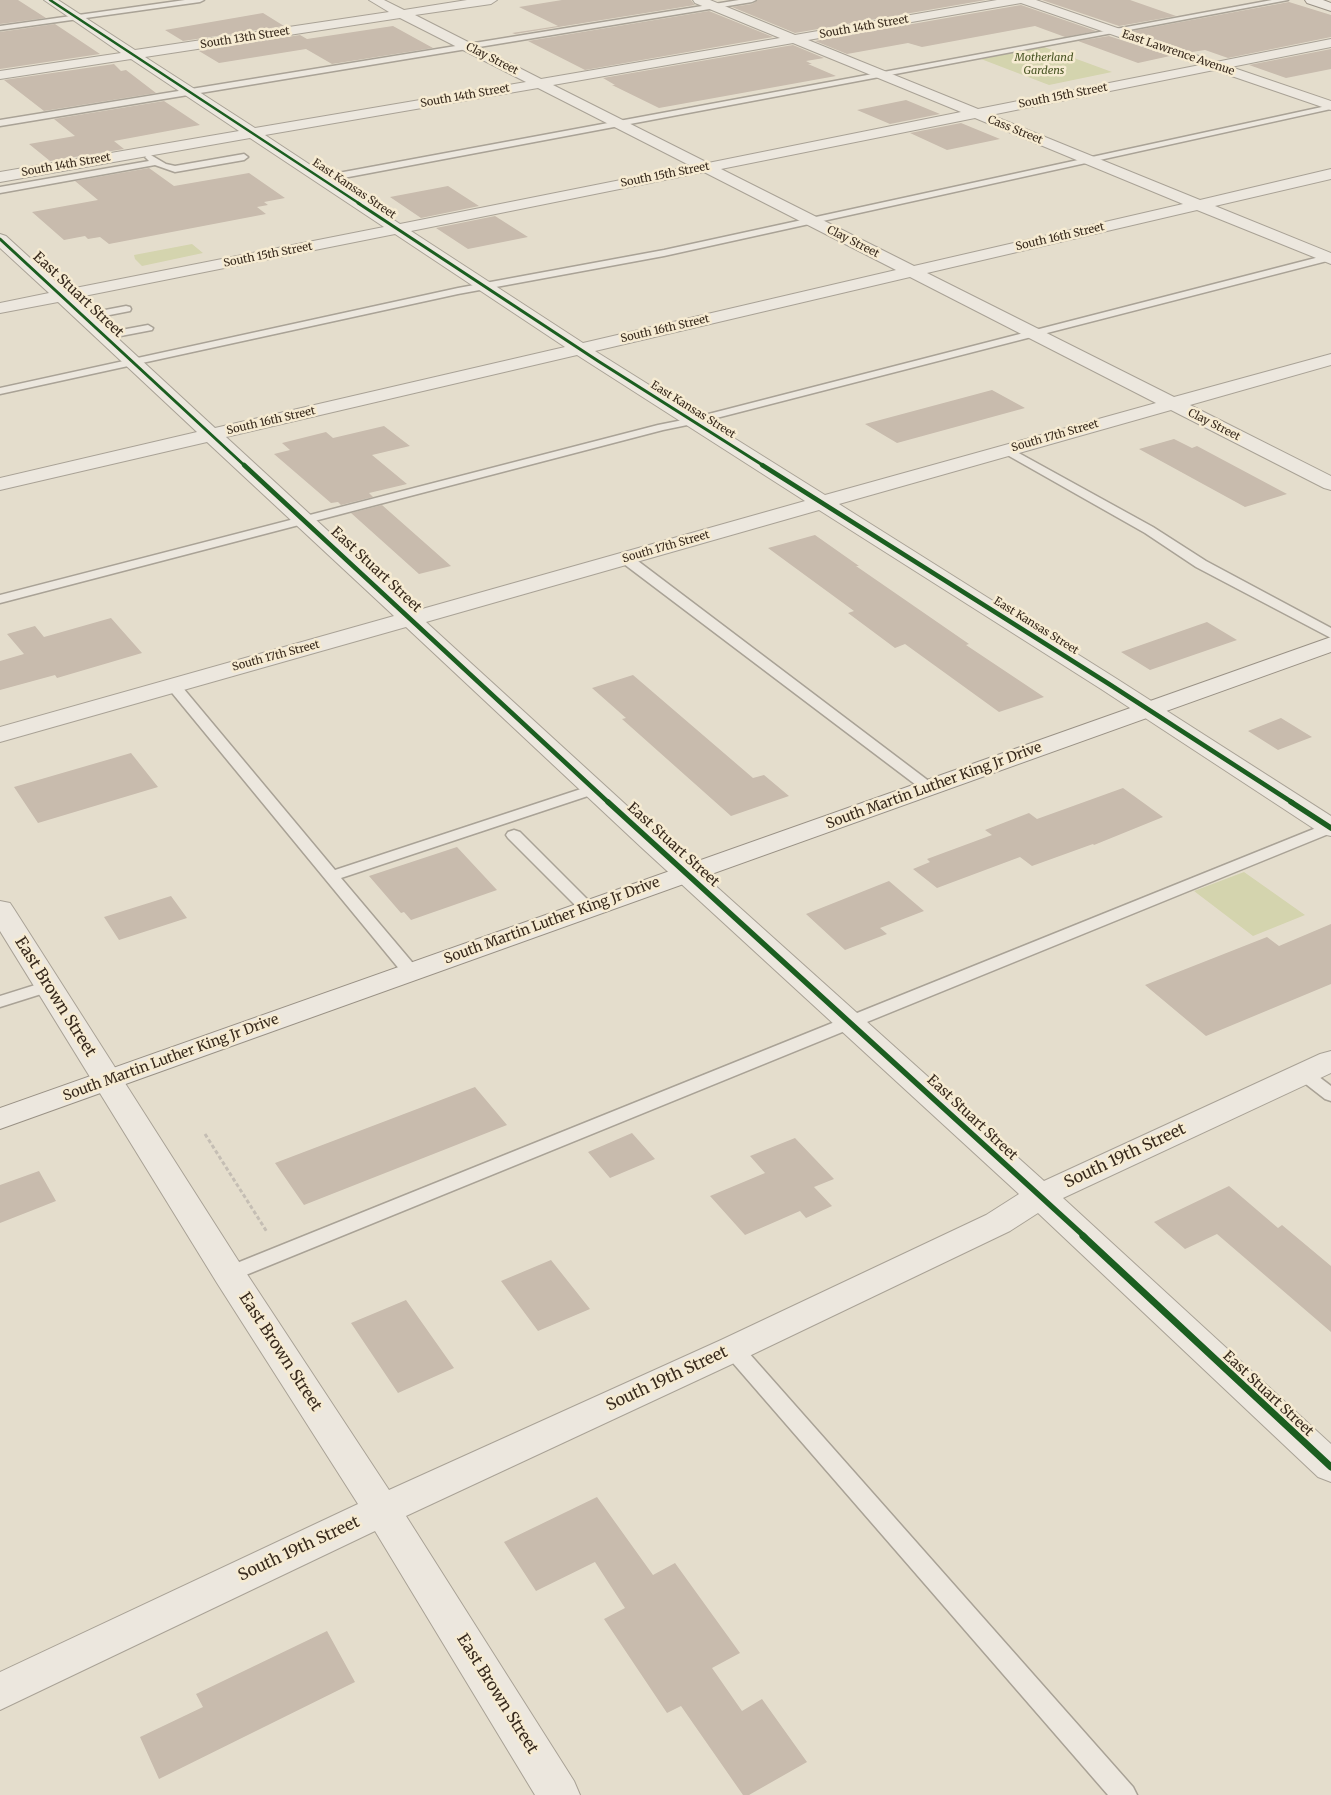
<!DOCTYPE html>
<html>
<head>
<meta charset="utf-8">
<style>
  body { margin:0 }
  canvas { display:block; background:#e4ddcc }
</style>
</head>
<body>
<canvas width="1331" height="1795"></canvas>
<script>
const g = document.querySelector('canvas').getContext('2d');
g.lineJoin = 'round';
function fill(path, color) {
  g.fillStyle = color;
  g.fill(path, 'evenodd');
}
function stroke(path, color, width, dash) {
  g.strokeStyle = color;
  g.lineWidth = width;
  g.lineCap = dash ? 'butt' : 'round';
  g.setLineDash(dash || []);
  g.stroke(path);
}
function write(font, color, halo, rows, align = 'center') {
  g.font = font + ' Merriweather,serif';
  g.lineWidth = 5;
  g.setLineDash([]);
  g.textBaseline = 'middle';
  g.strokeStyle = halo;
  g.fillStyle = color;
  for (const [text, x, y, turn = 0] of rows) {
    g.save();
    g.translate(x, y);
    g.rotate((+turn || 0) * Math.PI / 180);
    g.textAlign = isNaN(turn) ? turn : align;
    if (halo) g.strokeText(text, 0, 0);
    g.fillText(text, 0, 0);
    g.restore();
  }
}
const green = new Path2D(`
  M1044,47l68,25 -63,13 -68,-26z
  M192,244l11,9 -61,13 -7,-7 -1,-4z
  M1244,872l61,43 -52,21 -59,-45z`);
const building = new Path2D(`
  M0,0h18l28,18 -46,6z
  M562,0h129l4,5 -180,29 -3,-1 46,-7 -39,-19z
  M758,0h228l-191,33 -63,-26 20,-3z
  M1042,0h88l46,16 -57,10z
  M1289,2l42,13v22l-103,21 -23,-8 -13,2 -60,-21z
  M1021,5l75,26 -31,6 -30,-11 -113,21 -14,-4 -61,11 -32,-13z
  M709,11l64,26 -188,33 -57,-29z
  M263,13l21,13 -101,15 -18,-11z
  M55,24l45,30 -100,15v-37z
  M393,26l40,22 -101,16 -26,-15 -87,14 -20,-12 101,-16 7,4z
  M1109,36l61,20 -32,7 -60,-22z
  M793,45l31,13 -18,3 6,3h-4l28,12 -177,32 -47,-23h3l-12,-7z
  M1331,49v20l-45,9 -37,-13z
  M114,64l7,7 5,-1 30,23 -112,18 -40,-31z
  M906,100l34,14 -50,10 -33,-14z
  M164,101l36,24 -86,16 10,8 -74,12 -21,-17 46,-8 -21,-17z
  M961,123l39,16 -53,11 -37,-17z
  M149,168l25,18 75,-13 36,25 -21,4 4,3 -11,2 9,7 -157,30 -9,-7 -12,2 -3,-3 -21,4 -32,-28 66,-12 -23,-19z
  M448,186l31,20 -58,12 -31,-21z
  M495,216l33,21 -60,12 -32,-21z
  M992,390l33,18 -128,35 -32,-19z
  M384,426l26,20 -38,9 35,29 -38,9 4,4 -32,8 -3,-3 -7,1 -57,-49 16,-4 -8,-7 44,-11 7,6z
  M1174,439l18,9 5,-2 90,48 -42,13 -106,-58z
  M382,505l69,61 -32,8 -68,-61z
  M815,535l44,31h-3l113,78 -3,1 78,52 -45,15 -94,-68 -10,4 -47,-35 6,-2 -86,-63z
  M111,618l31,35 -85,25 -2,-3 -55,15v-29l24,-7 -17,-20 28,-8 9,11z
  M1207,622l30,18 -87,30 -29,-18z
  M633,675l120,103 11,-3 25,21 -58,20 -109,-97 4,-1 -34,-30z
  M1281,718l31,19 -34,13 -30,-19z
  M131,753l27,34 -120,36 -24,-36z
  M1123,788l40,29 -69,28 -1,-1 -61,22 -12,-9 -83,31 -24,-19 17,-7 -3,-3 65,-24 -7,-5 44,-17 8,6z
  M457,847l40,43 -86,30 -7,-8 -3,1 -32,-37z
  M889,881l35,30 -44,17 7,6 -42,16 -39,-36z
  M171,896l16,22 -68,22 -15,-23z
  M1331,924v60l-125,52 -61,-51 122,-48 12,9z
  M475,1087l32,38 -203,80 -29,-42z
  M632,1133l23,26 -45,19 -22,-26z
  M795,1138l39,41 -20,8 18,19 -26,12 -6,-7 -55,24 -35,-39 55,-23 -15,-17z
  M39,1171l17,30 -56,22v-38z
  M1229,1186l49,42 4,-3 49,41v66l-114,-98 -32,15 -31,-27z
  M551,1260l39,49 -52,22 -37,-50z
  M406,1300l48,68 -56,25 -47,-70z
  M597,1497l56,78 22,-12 65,90 -28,15 30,43 20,-12 45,63 -58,33h-6l-62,-89 -14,7 -63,-94 21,-11 -30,-46 -59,29 -32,-49z
  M327,1631l28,51 -196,97 -19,-42 63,-30 -7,-13z`);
const path = new Path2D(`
  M205,1134l62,98`);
const lane = new Path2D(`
  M185,0h19l-4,2 -200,28v-4z
  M739,0h17l-4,2 -752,124v-6z
  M1272,0h16l-966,182 -4,-3 4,-3z
  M1331,105v4l-667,147 -206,38 -458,100v-6l458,-100 206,-38z
  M149,154l17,10 9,2 69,-12 4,3 -4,3 -69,12 -20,-7 -155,28v-6l149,-26 -4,-4z
  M1331,254v6l-634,163 -34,7 -663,173v-8l658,-170 35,-7z
  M126,306l4,1 1,2 -1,2 -46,9 -5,-3 5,-3z
  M148,325l5,3 -1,2 -47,9 -5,-3 5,-3z
  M1006,446l147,81 53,34 125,67v10l-135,-71 -51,-34 -143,-81 -2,-2z
  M625,554l5,1 304,230 3,3 -3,3h-10l-304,-230 -1,-3z
  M173,681l5,1 157,188 255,-84h10l3,3 -3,3 -259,86 76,90 3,4 -3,4 -6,1 -6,-1 -237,-288 -2,-3 2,-3z
  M1331,822v11l-1095,446 -7,2 -7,-2 -3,-5 3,-5z
  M514,830l6,2 74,74 2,3 -2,3h-12l-74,-74 -2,-3 2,-3z
  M48,981l6,1 3,4 -3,4 -54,17v-11z
  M1304,1068l6,2 21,16v15l-6,-2 -27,-21 -3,-4 3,-4z
  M733,1341l7,2 393,444 4,8h-29l-382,-440 -3,-6 3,-6z`);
const street = new Path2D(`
  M44,0h14l77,50 254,-38 -20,-12h15l20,10 63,-10h30l-6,4 -76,11 126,64 239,-41 -85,-35 -2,-3h17l85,35 202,-35h39l180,62 115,-23v8l-100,20 100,34v9l-117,-40 -223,45 209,85 131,-31v10l-116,27 116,47v11l-134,-54 -270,63 247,124 157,-43v11l-141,40 141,71v14l-7,-2 -153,-78 -332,94 278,175 214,137v20l-9,-2 -221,-145 -282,-179 -393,112 233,213 385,346 276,-127 11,-3v22l-268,125 268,246v38l-13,-5 -280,-264 -28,18 -265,127 -339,158 168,265 6,14h-45l-160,-264 -375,179v-38l358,-168 -141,-221 -217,-352v-30l10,2 4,6 227,356 148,225 332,-150 265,-125 33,-21 -378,-347 -235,-220 -406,115v-15l394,-111 -187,-174 -207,48v-12l197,-46 -139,-130 -58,11v-10l49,-10 -49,-45v-14l6,2 59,54 319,-63 -134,-89 -250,44v-10l239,-41 -108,-72 -131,20v-8l121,-18zM1021,3l179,62 -222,44 -170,-69zM400,18l126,64 -271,46 -110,-71zM793,43l168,69 -253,51 -155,-78zM538,88l153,78 -291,58 -135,-89zM975,118l208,86 -269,62 -193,-97zM704,172l192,98 -313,73 -172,-112zM395,234l170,113 -350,81 -141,-130zM910,277l246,126 -331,92 -230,-144zM577,355l228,146 -390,110 -189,-174z`);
const secondary = new Path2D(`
  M1305,0h18l8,3v8l-24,-8z
  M1331,637v15l-1331,477v-21z`);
const cyclewayFar4 = new Path2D(`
  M50,0l310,204`);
const cyclewayFar3 = new Path2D(`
  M358,203l240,158 166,105
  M0,239l245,227`);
const cyclewayFar2 = new Path2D(`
  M244,465l365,338
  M762,465l347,219 184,119`);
const cyclewayFar1 = new Path2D(`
  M608,802l477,435
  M1291,802l40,26`);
const cycleway = new Path2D(`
  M1083,1236l248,231`);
const farStreetnames = [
  ["South 14th Street",864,27,-10],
  ["South 13th Street",245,38,-9],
  ["East Lawrence Avenue",1178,53,19],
  ["Clay Street",492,59,27],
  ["South 14th Street",465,96,-10],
  ["South 15th Street",1063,96,-11],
  ["Cass Street",1015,130,22],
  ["South 14th Street",66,165,-10],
  ["South 15th Street",665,175,-11],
  ["East Kansas Street",354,189,34],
  ["South 16th Street",1060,237,-13],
  ["Clay Street",853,242,27],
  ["South 15th Street",268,255,-11],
  ["South 16th Street",665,329,-13],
  ["East Kansas Street",693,410,32],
  ["South 16th Street",271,421,-13],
  ["Clay Street",1214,425,27],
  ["South 17th Street",1055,436,-16],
  ["South 17th Street",666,547,-16],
  ["East Kansas Street",1036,626,32],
  ["South 17th Street",276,656,-15]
];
const farParknames = [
  ["Motherland",1044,58],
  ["Gardens",1044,71]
];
const streetNames = [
  ["East Stuart Street",78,295,43],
  ["East Stuart Street",376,570,43],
  ["South Martin Luther King Jr Drive",934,786,-20],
  ["East Stuart Street",673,845,42],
  ["South Martin Luther King Jr Drive",552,921,-20],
  ["South Martin Luther King Jr Drive",171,1058,-20],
  ["East Stuart Street",972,1118,43],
  ["East Stuart Street",1268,1394,43]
];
const nearStreetnames = [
  ["East Brown Street",55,997,58],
  ["South 19th Street",1125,1156,-25],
  ["East Brown Street",280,1352,57],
  ["South 19th Street",667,1379,-25],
  ["South 19th Street",299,1549,-25],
  ["East Brown Street",497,1694,58]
];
fill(green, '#d4d4ae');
fill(building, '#c8bbad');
stroke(lane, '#a9a296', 3);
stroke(street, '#a9a296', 2);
stroke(secondary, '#999185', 2);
stroke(path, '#c5beb4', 3, [4, 2.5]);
fill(lane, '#ece7de');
fill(street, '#ece7de');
fill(secondary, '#ece7de');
stroke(cyclewayFar4, '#1b5e20', 2.5);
stroke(cyclewayFar3, '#1b5e20', 3);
stroke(cyclewayFar2, '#1b5e20', 4.5);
stroke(cyclewayFar1, '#1b5e20', 5.5);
stroke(cycleway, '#1b5e20', 7);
write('11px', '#382a1d', '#f6ebd2', farStreetnames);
write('italic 11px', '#495524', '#f6ebd2', farParknames);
write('14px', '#382a1d', '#f6ebd2', streetNames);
write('16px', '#382a1d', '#f6ebd2', nearStreetnames);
</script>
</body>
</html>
